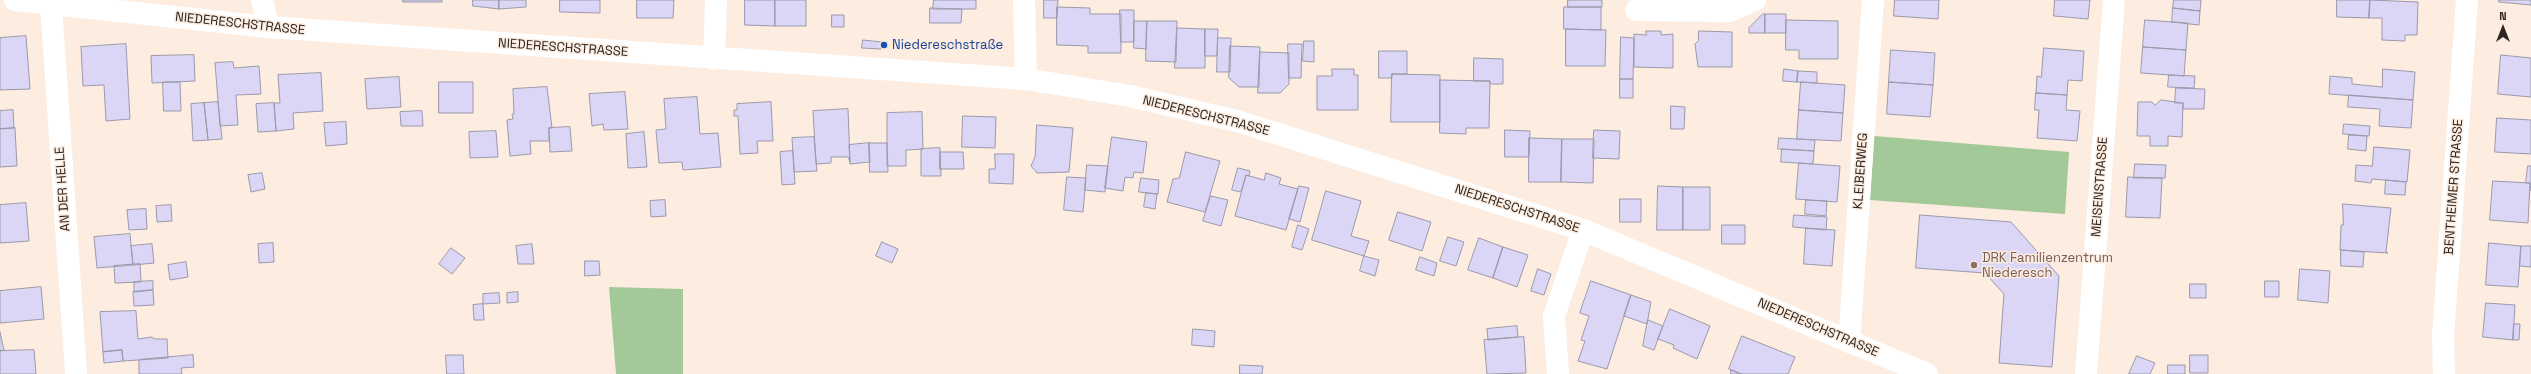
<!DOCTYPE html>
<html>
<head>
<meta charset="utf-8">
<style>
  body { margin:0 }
  #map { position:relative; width:2531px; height:374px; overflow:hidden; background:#fdece0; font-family:"Space Grotesk",sans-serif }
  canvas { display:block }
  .north { position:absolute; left:2483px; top:8px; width:40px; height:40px; -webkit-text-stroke:3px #fdece0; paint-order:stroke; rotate:0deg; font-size:11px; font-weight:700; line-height:16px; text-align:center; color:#2c2521 }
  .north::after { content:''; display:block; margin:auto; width:14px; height:18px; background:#2c2521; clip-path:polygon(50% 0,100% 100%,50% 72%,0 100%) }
</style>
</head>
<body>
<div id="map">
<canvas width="2531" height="374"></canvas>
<div class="north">N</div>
</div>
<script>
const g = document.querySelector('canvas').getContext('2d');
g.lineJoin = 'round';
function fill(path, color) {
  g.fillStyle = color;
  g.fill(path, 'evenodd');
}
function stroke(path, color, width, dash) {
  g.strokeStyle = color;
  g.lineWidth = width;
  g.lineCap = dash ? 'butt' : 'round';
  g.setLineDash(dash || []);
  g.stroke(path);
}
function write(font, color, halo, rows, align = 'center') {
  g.font = font + ' "Space Grotesk",sans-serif';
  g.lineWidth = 3;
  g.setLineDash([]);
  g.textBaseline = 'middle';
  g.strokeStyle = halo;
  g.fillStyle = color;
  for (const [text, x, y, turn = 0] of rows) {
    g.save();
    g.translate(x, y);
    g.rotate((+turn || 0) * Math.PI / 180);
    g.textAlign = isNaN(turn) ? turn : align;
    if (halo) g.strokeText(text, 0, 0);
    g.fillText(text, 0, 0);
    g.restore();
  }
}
const green = new Path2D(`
  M1874,136l195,16 -4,62 -195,-14z
  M609,287l74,2v85h-67z`);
const building = new Path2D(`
  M403,0h39v2h-39z
  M473,0h26v9l-26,-3z
  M499,0h27v7l-27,2z
  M560,0h40v13l-40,-1z
  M637,0h37l-1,18h-36z
  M745,0h30v26l-30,-1z
  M775,0h31v26h-31z
  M934,0h42v9h-43z
  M1044,0h14l-1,18h-13z
  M1568,0h34v7h-34z
  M1895,0h44l-1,19 -44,-3z
  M2055,0h35l-2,19 -34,-3z
  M2174,0h27l-1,11 -27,-3z
  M2337,0h33l-1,18 -32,-1z
  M2370,0l48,2 -1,33h-12v6l-23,-1v-22h-13z
  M2499,0h32v5l-32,-3z
  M1057,7l33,1v6h31v39h-33v-7l-31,-1z
  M1564,7h37v23l-37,-1z
  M930,8l32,1 -1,14h-31z
  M2173,8l27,3 -1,14 -27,-3z
  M1120,10h14v32h-13z
  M1763,14h2v19h-16v-5z
  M1765,14h21v19h-21z
  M832,15h12v12h-12z
  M1786,20l52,1v38h-39v-9h-13z
  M2145,20l43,3 -2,27 -43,-3z
  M1134,21h13l-1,28 -12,-1z
  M1147,21h30l-1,41 -30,-1z
  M1177,28l28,1v39h-30z
  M1205,29h13l-1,27h-12z
  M1566,29l40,1 -1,36h-39z
  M1646,31h15v4l12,-1v34l-39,-1v-33l12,1z
  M1699,31l33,1v35h-34l-3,-23 3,-3z
  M26,36l4,53 -30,1v-52z
  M1621,37l13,1 -1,41h-13z
  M1218,38h13l-1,34h-13z
  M863,40l19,2 -1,7 -19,-1z
  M1304,41h10v21l-11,-1z
  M126,44l4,75 -24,2 -2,-36 -21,1 -2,-39z
  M1288,44h14l-1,34h-12z
  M1230,46l30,1 -1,40h-20l-10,-9z
  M2143,47l43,3 -2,26 -43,-3z
  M2044,48l40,3 -2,30 -14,-1 -1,15 -31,-2 1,-17 4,1z
  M1891,50l44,3 -2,32 -44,-3z
  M1379,51h28v23h-15v4h-13z
  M1260,52l29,1v31l-9,9h-22z
  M194,55l1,26 -43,2 -1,-27z
  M2501,55l30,3v39l-33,-3z
  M1474,58l29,1v25h-13v-3h-16z
  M233,62l1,6 25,-2 2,28 -25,1 2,30 -18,1 -5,-63z
  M1332,69h22v6h4v35h-41v-34h15z
  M1784,69l14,2 -1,11 -14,-1z
  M2383,69l32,3 -2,28 -84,-6 1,-18 22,2v6l30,3z
  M1798,71l19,1v11l-20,-1z
  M321,73l2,38 -30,2 1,16 -18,2 -2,-28h6l-2,-28z
  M1392,74l48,1v47h-49z
  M2169,75l26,1 -1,12 -26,-1z
  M399,77l2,30 -34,2 -2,-30z
  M1620,79h13v19h-13z
  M1440,80l50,1 -1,47h-23v6l-26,-1z
  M163,82h17l1,29h-17z
  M439,82h34v31h-34z
  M1801,82l44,3 -2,28 -44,-3z
  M1889,82l44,3 -3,32 -43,-3z
  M547,87l5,41h-3v13h-19l1,13 -21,2 -3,-36 6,-1 -1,-5h2l-1,-25z
  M2176,88l29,1 -1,20h-21v-6h-8z
  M625,92l3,37 -24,1 -1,-6 -11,2 -3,-32z
  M2036,93l31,2 -1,15 14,1 -3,30 -40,-3 2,-28h-4z
  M2349,95l64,5 -2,28 -32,-2 1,-17 -32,-2z
  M697,97l3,37 18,-1 3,34 -38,3 -1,-8 -23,1 -3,-33 10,-1 -2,-30z
  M2161,100l22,3 -1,34 -14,-1v10h-18v-10h-13l1,-34h14l3,3z
  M218,102l4,37 -14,1 -4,-37z
  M771,102l2,39h-16l1,12 -18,1 -2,-38h-4v-6h3v-6z
  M204,103l4,37 -15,1 -2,-37z
  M274,103l2,28 -18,1 -2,-28z
  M1671,106l14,1 -1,22h-13z
  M848,109l2,53 -2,-5h-17v6l-15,1 -3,-53z
  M13,110l1,18 -14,1v-18z
  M1799,110l44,3 -2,28 -44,-2z
  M422,111l1,15h-22l-1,-14z
  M922,112l1,37 -17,1v16h-19v-53z
  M963,116l33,1 -1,31 -33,-1z
  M2497,118l34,2v34l-36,-2z
  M346,122l1,22 -21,2 -2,-23z
  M2344,124l26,2 -1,10 -26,-2z
  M1037,125l36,3 -4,44 -32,1 -6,-7 4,-9z
  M570,127l2,24 -22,1 -1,-24z
  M15,128l2,38 -17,1v-38z
  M1505,130l25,1 -1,26h-24z
  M1594,130l26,1 -1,28 -26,-1z
  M496,131l2,26 -28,1 -1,-26z
  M644,132l3,35 -19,1 -2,-34z
  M2349,135l18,1 -1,15 -18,-2z
  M814,137l3,34 -23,1 -2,-34z
  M1112,137l35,5 -4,31 -9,-1 -1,6 -8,-1 -2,14 -18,-3z
  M1529,138l33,1 -1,43h-32z
  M1779,138l36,2 -1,11 -36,-2z
  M1562,139h32l-1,44 -32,-1z
  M869,143l1,19 -20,2 -1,-19z
  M869,143h18l1,29h-18z
  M2374,147l36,3 -3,32 -35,-3 -1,4 -16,-2 1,-16 16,1z
  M940,148l1,28h-20v-27z
  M1782,149l32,2 -1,13 -32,-2z
  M793,151l2,33 -13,1 -2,-33z
  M940,152h23l1,17h-24z
  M1186,152l34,9 -15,51 -38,-10 6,-23 6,-1z
  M995,154h19l-1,30 -24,-1v-14h6z
  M1799,163l41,3 -3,36 -41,-3z
  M2135,164l31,1 -1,13h-31z
  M1087,165l21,1 -3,26 -20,-2z
  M2528,166h3v25l-1,-8h-4z
  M1238,168l12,3 -1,5 -3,-1 -5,17 -9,-2z
  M262,173l3,16 -14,3 -3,-17z
  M1266,173l15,5 -2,6 19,5 -12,41 -51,-14 11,-41 18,5z
  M1067,177l19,1 -3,34 -19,-2z
  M2128,177l34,1 -2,40 -34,-1z
  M1141,178l18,2 -1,14 -19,-2z
  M2386,180l20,2 -1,13 -20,-1z
  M2493,181l37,2 -2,40 -38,-3z
  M1299,186l10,2 -9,34 -11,-3z
  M1658,186l25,1v43h-26z
  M1683,187h27v43h-27z
  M1326,191l35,10 -10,35 18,5 -5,15 -52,-16z
  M1146,193l11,1 -2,15 -11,-2z
  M1211,196l17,4 -7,26 -18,-5z
  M1620,199h21v23h-21z
  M665,200l1,16 -15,1 -1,-16z
  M1806,200l21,1 -1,15 -21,-2z
  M26,203l3,38 -29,2v-38z
  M2343,204l48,4 -5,44 2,1 -48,-3 1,-25h2z
  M171,205l1,16 -15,1 -1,-16z
  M146,209l1,20 -18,1 -2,-20z
  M1398,212l33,10 -9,29 -33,-11z
  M1794,215l33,2 -1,13 -33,-3z
  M1920,215l91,7 48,54 -7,91 -53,-4 5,-69 -19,-21 -69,-5z
  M1298,225l11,4 -7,21 -10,-3z
  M1722,225h23v19h-23z
  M1806,228l29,2 -3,36 -28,-2z
  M130,234l3,31 -36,3 -3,-31z
  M1448,237l16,5 -8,24 -16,-5z
  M1479,238l24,9 -10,31 -25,-8z
  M882,242l16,7 -6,14 -16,-7z
  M273,243l1,19 -15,1 -1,-19z
  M2489,243l32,3 -3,41 -32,-2z
  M152,244l2,19 -21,2 -2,-19z
  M532,244l2,20h-16l-2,-18z
  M2521,246h10v21l-11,-1z
  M1503,247l25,8 -11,32 -24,-9z
  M451,248l14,10 -13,16 -13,-10z
  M2341,250l23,2 -1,15 -22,-1z
  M1364,256l15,4 -4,16 -15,-5z
  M1420,257l17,6 -3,13 -18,-6z
  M585,261h14l1,14 -15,1z
  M186,262l2,15 -18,3 -2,-15z
  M140,264l1,18 -26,1 -1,-17z
  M1538,269l13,5 -7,21 -13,-4z
  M2300,269l30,2 -2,32 -30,-3z
  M153,281v9l-19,2v-10z
  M1591,281l40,14 -24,74 -29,-8 7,-20 -4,-1 8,-24 -9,-3z
  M2265,281h14v16h-14z
  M2190,284h16v14h-16z
  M41,287l3,32 -44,4v-32z
  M153,290l1,15 -20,1 -1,-14z
  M518,292v10l-11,1v-10z
  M499,293l1,10 -17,1v-10z
  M1631,295l20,7 -4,22 -23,-8z
  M2486,303l29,2 -2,35 -30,-3z
  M483,304l1,16h-10l-1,-15z
  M1670,309l40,17 -13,33 -24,-11 1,-3 -16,-6z
  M136,311l2,28 13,-2 4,2h12l1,19 -45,3 -1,-11 -19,2 -3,-40z
  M1648,320l15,6 -9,24 -11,-4z
  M2514,324h6l-1,16h-6z
  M1517,326l1,11 -30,3 -1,-11z
  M1193,329l22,2 -1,16 -22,-2z
  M0,332l4,18 -4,1z
  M1742,336l53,21 -7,17h-46l-13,-5z
  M1524,337l2,36 -39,1 -3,-34z
  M34,350l2,24h-36v-23z
  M122,350l1,11 -19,2 -1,-11z
  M193,355l1,12 -13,1 1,6h-43v-14z
  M446,355h17l1,19h-17z
  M2190,355h18v18h-18z
  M2137,356l18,7 -5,11h-21z
  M1240,365l23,1 -1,8h-22z
  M2168,365h17v9h-17z
  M1731,370l10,4h-10z`);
const minor = new Path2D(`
  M15,0l253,27 758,52 104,17 107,25 346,109 344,144
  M262,0l6,27
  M1024,0l2,79
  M51,4l25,370
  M1636,10l94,1 25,-11
  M714,59l2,-59
  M1849,342l24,-342
  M1558,374l-4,-58 29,-86
  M2086,374l28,-374`);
const major = new Path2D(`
  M2444,374l-1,-38 24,-336`);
const markers = [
  [884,45,4,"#1a4fb4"],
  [1974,265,4,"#8d6e63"]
];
const streetNames = [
  ["NIEDERESCHSTRASSE",240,24,6],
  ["NIEDERESCHSTRASSE",563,48,4],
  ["NIEDERESCHSTRASSE",1206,116,14],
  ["KLEIBERWEG",1861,171,-86],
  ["MEISENSTRASSE",2100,187,-86],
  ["BENTHEIMER STRASSE",2454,187,-86],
  ["AN DER HELLE",63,189,-94],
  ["NIEDERESCHSTRASSE",1517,209,18],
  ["NIEDERESCHSTRASSE",1818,328,23]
];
const transitNames = [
  ["Niedereschstraße",892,45]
];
const educationNames = [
  ["DRK Familienzentrum",1982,258],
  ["Niederesch",1982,273]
];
fill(green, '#a2c997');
fill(building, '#dbd6f5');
stroke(building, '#9b99aa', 1);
stroke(minor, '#fff', 22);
stroke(major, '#fff', 22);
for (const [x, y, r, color] of markers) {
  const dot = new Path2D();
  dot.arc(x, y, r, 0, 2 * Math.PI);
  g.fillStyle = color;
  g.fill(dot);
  stroke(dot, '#fdece0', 1.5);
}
write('13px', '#2c2521', '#fdece0', streetNames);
write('13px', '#164399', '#fdece0', transitNames, 'left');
write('13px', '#785e54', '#fdece0', educationNames, 'left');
</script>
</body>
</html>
